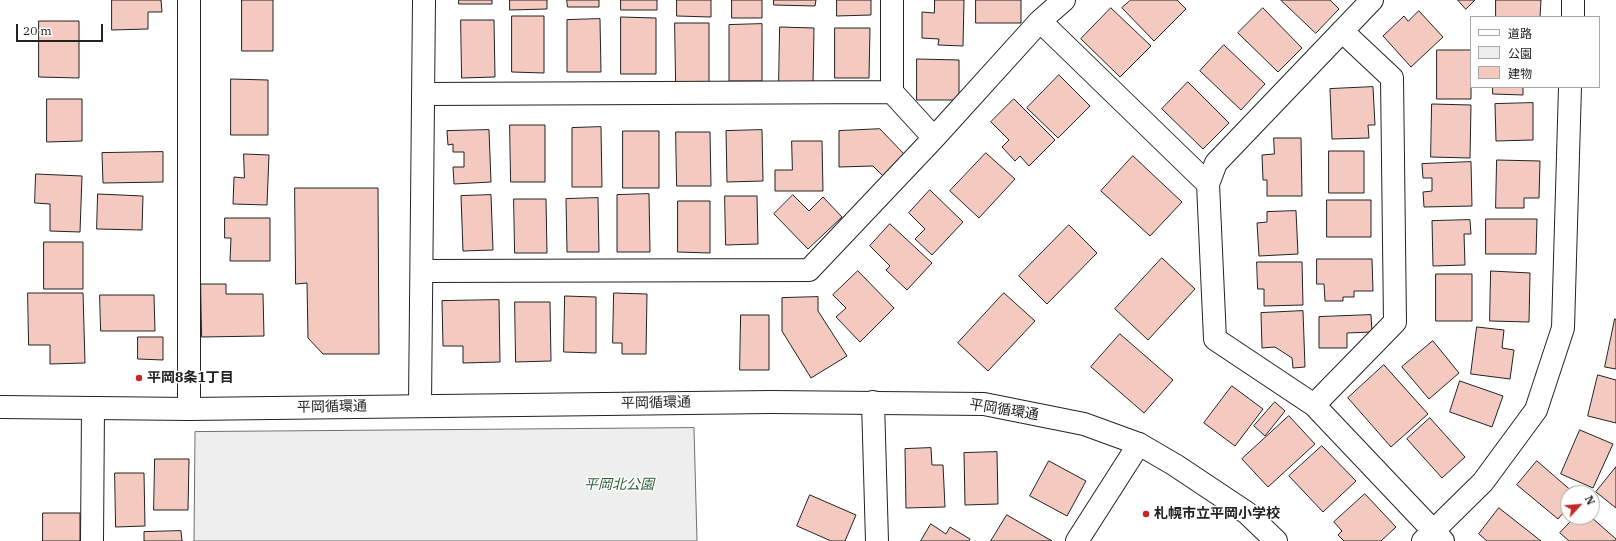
<!DOCTYPE html>
<html>
<head>
<meta charset="utf-8">
<style>
  body { margin:0 }
  #map { position:relative; width:1616px; height:541px; overflow:hidden; background:#fff; font-family:"IBM Plex Serif","Noto Sans JP",serif }
  canvas { display:block }
  .legend { position:absolute; left:1470px; top:16px; width:130px; height:72px; box-sizing:border-box; background:#fff; border:1px solid #a7a7a7; margin:0; padding:5px 7px; list-style:none; font-size:12px; color:#222 }
  .legend li { display:flex; align-items:center; gap:8px; height:20px }
  .legend b { width:20px; border:1px solid #a7a7a7 }
  .north { position:absolute; left:1560px; top:485px; width:40px; height:40px; box-sizing:border-box; background:#fff; border:1px solid #a7a7a7; border-radius:50%; rotate:64deg; font-size:11px; font-weight:700; line-height:16px; text-align:center; color:#222 }
  .north::after { content:''; display:block; margin:auto; width:14px; height:18px; background:#c62828; clip-path:polygon(50% 0,100% 100%,50% 72%,0 100%) }
  .scale { position:absolute; left:16px; top:24px; width:87px; height:18px; box-sizing:border-box; border:2px solid #222; border-top:0; padding-left:5px; font-size:12px; line-height:14px; white-space:nowrap; color:#222; -webkit-text-stroke:3px #fff; paint-order:stroke }
</style>
</head>
<body>
<div id="map">
<canvas width="1616" height="541"></canvas>
<ul class="legend">
<li><b style="height:5px;background:#fff"></b>道路</li>
<li><b style="height:11px;background:#eee"></b>公園</li>
<li><b style="height:11px;background:#f3c9c0"></b>建物</li>
</ul>
<div class="north">N</div>
<div class="scale">20 m</div>
</div>
<script>
const g = document.querySelector('canvas').getContext('2d');
g.lineJoin = 'round';
function fill(path, color) {
  g.fillStyle = color;
  g.fill(path, 'evenodd');
}
function stroke(path, color, width, dash) {
  g.strokeStyle = color;
  g.lineWidth = width;
  g.lineCap = dash ? 'butt' : 'round';
  g.setLineDash(dash || []);
  g.stroke(path);
}
function write(font, color, halo, rows, align = 'center') {
  g.font = font + ' "IBM Plex Serif","Noto Sans JP",serif';
  g.lineWidth = 3;
  g.setLineDash([]);
  g.textBaseline = 'middle';
  g.strokeStyle = halo;
  g.fillStyle = color;
  for (const [text, x, y, turn = 0] of rows) {
    g.save();
    g.translate(x, y);
    g.rotate((+turn || 0) * Math.PI / 180);
    g.textAlign = isNaN(turn) ? turn : align;
    if (halo) g.strokeText(text, 0, 0);
    g.fillText(text, 0, 0);
    g.restore();
  }
}
const green = new Path2D(`
  M694,428l3,113h-503l1,-109z`);
const building = new Path2D(`
  M112,0h49l1,12h-14v17l-36,1z
  M242,0h31v51h-31z
  M459,0h33v4h-33z
  M510,0h37v9l-37,1z
  M567,0h32v7h-31z
  M621,0h36v10h-36z
  M677,0h34v17l-34,-1z
  M732,0h30v18h-30z
  M774,0h42l-1,6 -41,-1z
  M837,0h34v15l-34,1z
  M935,0h29l-1,46 -25,-1 1,-6 -17,-1v-26l12,1z
  M976,0h45v23h-45z
  M1131,0h46l9,9 -32,32 -32,-33z
  M1281,0h49l9,9 -23,24z
  M1458,0h17l-9,9z
  M1496,0h45l-1,17h-44z
  M1111,8l40,38 -31,31 -39,-38z
  M1263,8l39,40 -24,24 -40,-39z
  M1419,11l24,26 -32,30 -28,-31 21,-20 4,5z
  M512,16h32v57l-32,-1z
  M621,17l35,1v56h-35z
  M600,19l1,53h-34v-52z
  M461,20h33l1,57 -33,1z
  M39,21h40v57l-40,-1z
  M675,23h34v60h-33z
  M762,24v57h-33v-56z
  M780,27l34,1 -1,56 -34,-1z
  M835,28h35l-1,50h-34z
  M1224,45l41,39 -24,26 -41,-39z
  M1437,50h34v49h-34z
  M917,59l42,1v40h-42z
  M1059,75l31,31 -32,32 -31,-30z
  M231,79l37,1v55h-37z
  M1188,82l41,41 -26,26 -41,-40z
  M1373,87l2,38h-7l1,13 -37,1 -2,-50z
  M1493,87h30v8l-30,-1z
  M47,99h35v42l-35,1z
  M1014,99l41,41 -26,26 -9,-10 -5,5 -13,-14 7,-7 -18,-18z
  M1533,103v37l-37,1 -1,-37z
  M1432,104l39,1 -1,53 -39,-1z
  M510,125h35v57h-34z
  M601,127l1,60h-30v-59z
  M880,129l25,26 -21,22 -11,-11 -34,1v-36z
  M489,130l2,52 -37,2 -1,-17h11v-15h-11v-8l-5,1 -1,-14z
  M762,130l1,51 -36,1 -1,-51z
  M623,131h36v57h-36z
  M676,132h34l1,54h-34z
  M1274,138h27l1,58h-35v-16h-4l-1,-25 12,-1z
  M792,141h30l1,50h-48v-21h17z
  M1329,151h35v42h-35z
  M163,152v30l-60,1 -1,-30z
  M986,153l29,26 -36,39 -29,-27z
  M244,154l25,1 -2,50 -34,-1 1,-27 10,1z
  M1133,156l49,46 -32,34 -49,-45z
  M1497,160l43,1 -1,37h-15v10h-28z
  M1471,162l1,44 -48,1 -1,-15 9,-1v-13h-9l-1,-14z
  M36,174l46,2 -2,56 -30,-1v-27l-15,-1z
  M295,188h83l1,166h-56l-15,-16 -1,-55 -11,1z
  M930,190l33,32 -31,33 -17,-16 10,-10 -16,-16z
  M98,194l45,2 -1,34 -45,-1z
  M649,194l1,58h-33v-57z
  M491,195l2,55 -30,1 -2,-55z
  M793,195l16,16 14,-14 19,20 -34,32 -34,-35z
  M725,196h32l1,48 -32,1z
  M598,198l1,54h-32l-1,-53z
  M514,199h32l1,54h-32z
  M1327,200h44v37h-44z
  M678,201h32v52l-32,-1z
  M1296,211l2,43 -39,2 -2,-33 10,-1v-10z
  M225,218h45v43h-40l1,-23h-6z
  M1486,219h51l-1,35h-50z
  M1470,220l1,14h-7l1,31 -32,1 -1,-45z
  M890,224l42,39 -25,27 -21,-20 4,-4 -20,-20z
  M1069,225l28,28 -50,51 -28,-28z
  M44,242h39v47h-39z
  M1162,258l33,31 -47,51 -33,-31z
  M1317,259h55l1,32h-19v6h-11v4h-18l-1,-17h-7z
  M1257,262h45l1,43 -39,1v-17h-6z
  M858,271l36,37 -34,34 -24,-25 10,-9 -13,-13z
  M1491,271l39,2 -1,49 -39,-1z
  M1436,274h36v47h-36z
  M201,284h25v10h37l1,42 -62,1z
  M28,293h55l2,70 -35,1v-19h-21z
  M614,293l33,1 -1,60h-24v-11h-9z
  M1004,293l31,28 -47,50 -30,-28z
  M100,295h54l1,36h-54z
  M565,296l31,1v56l-32,-1z
  M818,297v14l29,45 -36,22 -29,-47v-33z
  M499,300l1,62 -37,1v-17h-20l-1,-45z
  M515,302h35l1,59 -35,1z
  M1303,311l2,56 -12,1 -1,-10 -17,-11 -13,1 -1,-35z
  M741,315h28v55h-29z
  M1371,315l1,17 -25,1v15h-28v-31z
  M1615,319h1v50l-11,-2z
  M1477,327l27,3 -2,18 12,2 -4,29 -39,-5z
  M1120,334l53,46 -29,33 -53,-46z
  M138,337h25v23l-25,-1z
  M1433,341l26,32 -30,26 -27,-32z
  M1384,365l44,49 -37,33 -43,-49z
  M1598,375l18,5v43l-28,-7z
  M1460,381l43,15 -11,31 -42,-15z
  M1232,386l31,23 -28,37 -31,-23z
  M1275,402l10,9 -20,25 -11,-10z
  M1289,416l26,28 -47,43 -26,-28z
  M1430,418l35,39 -23,21 -35,-39z
  M1580,430l33,14 -20,44 -32,-14z
  M1322,446l34,35 -33,31 -34,-36z
  M931,448l1,17h11l2,42 -39,1 -1,-59z
  M997,452l1,52 -33,1 -1,-52z
  M155,459h34l-1,51h-34z
  M1049,461l37,20 -19,35 -37,-20z
  M1537,461l37,32h-6v14l-10,12 -41,-34z
  M1616,467v41l-20,-16z
  M115,473h29l1,53 -29,1z
  M1365,494l31,33 -15,14h-37l-6,-6 4,-4 -8,-9z
  M810,495l46,20 -11,26h-14l-34,-15z
  M1499,508l42,33h-54l-8,-7z
  M43,513h37v28h-37z
  M1007,515l45,26h-61z
  M1575,517h16l25,22v2h-47l-9,-8z
  M931,524l15,10 4,-7 20,12 -1,2h-48z
  M181,531l1,10h-38v-9z`);
const street = new Path2D(`
  M189,0v409
  M892,0v92l42,46
  M1372,0l-156,163 -8,21 7,155 99,66 129,136
  M1573,17v-17
  M1040,21l168,163
  M424,94l468,-2
  M422,271l387,-1 125,-132 106,-117 24,-21
  M873,402l4,139
  M420,405l4,-405
  M1314,405l81,-83 -3,-244 -50,-47
  M92,541l1,-133
  M1077,541l62,-97
  M1423,541l60,-59 53,-72 27,-82 7,-241`);
const secondary = new Path2D(`
  M0,407l189,2 582,-7 213,2 100,20 55,20 36,21 72,48 29,28`);
const markers = [
  [139,378,4,"#c62828"],
  [1146,514,4,"#c62828"]
];
const poiNames = [
  ["平岡8条1丁目",147,378],
  ["札幌市立平岡小学校",1154,514]
];
const streetNames = [
  ["平岡循環通",656,403,-1],
  ["平岡循環通",332,407,-1],
  ["平岡循環通",1004,410,9]
];
const parkNames = [
  ["平岡北公園",619,485]
];
fill(green, '#eee');
stroke(green, '#6f6f6f', 1);
fill(building, '#f3c9c0');
stroke(building, '#222', 1);
stroke(street, '#222', 24);
stroke(secondary, '#222', 24);
stroke(street, '#fff', 22);
stroke(secondary, '#fff', 22);
for (const [x, y, r, color] of markers) {
  const dot = new Path2D();
  dot.arc(x, y, r, 0, 2 * Math.PI);
  g.fillStyle = color;
  g.fill(dot);
  stroke(dot, '#fff', 1.5);
}
write('bold 14px', '#222', '#fff', poiNames, 'left');
write('14px', '#222', '#fff', streetNames);
write('italic 14px', '#2f5e38', '#fff', parkNames);
</script>
</body>
</html>
